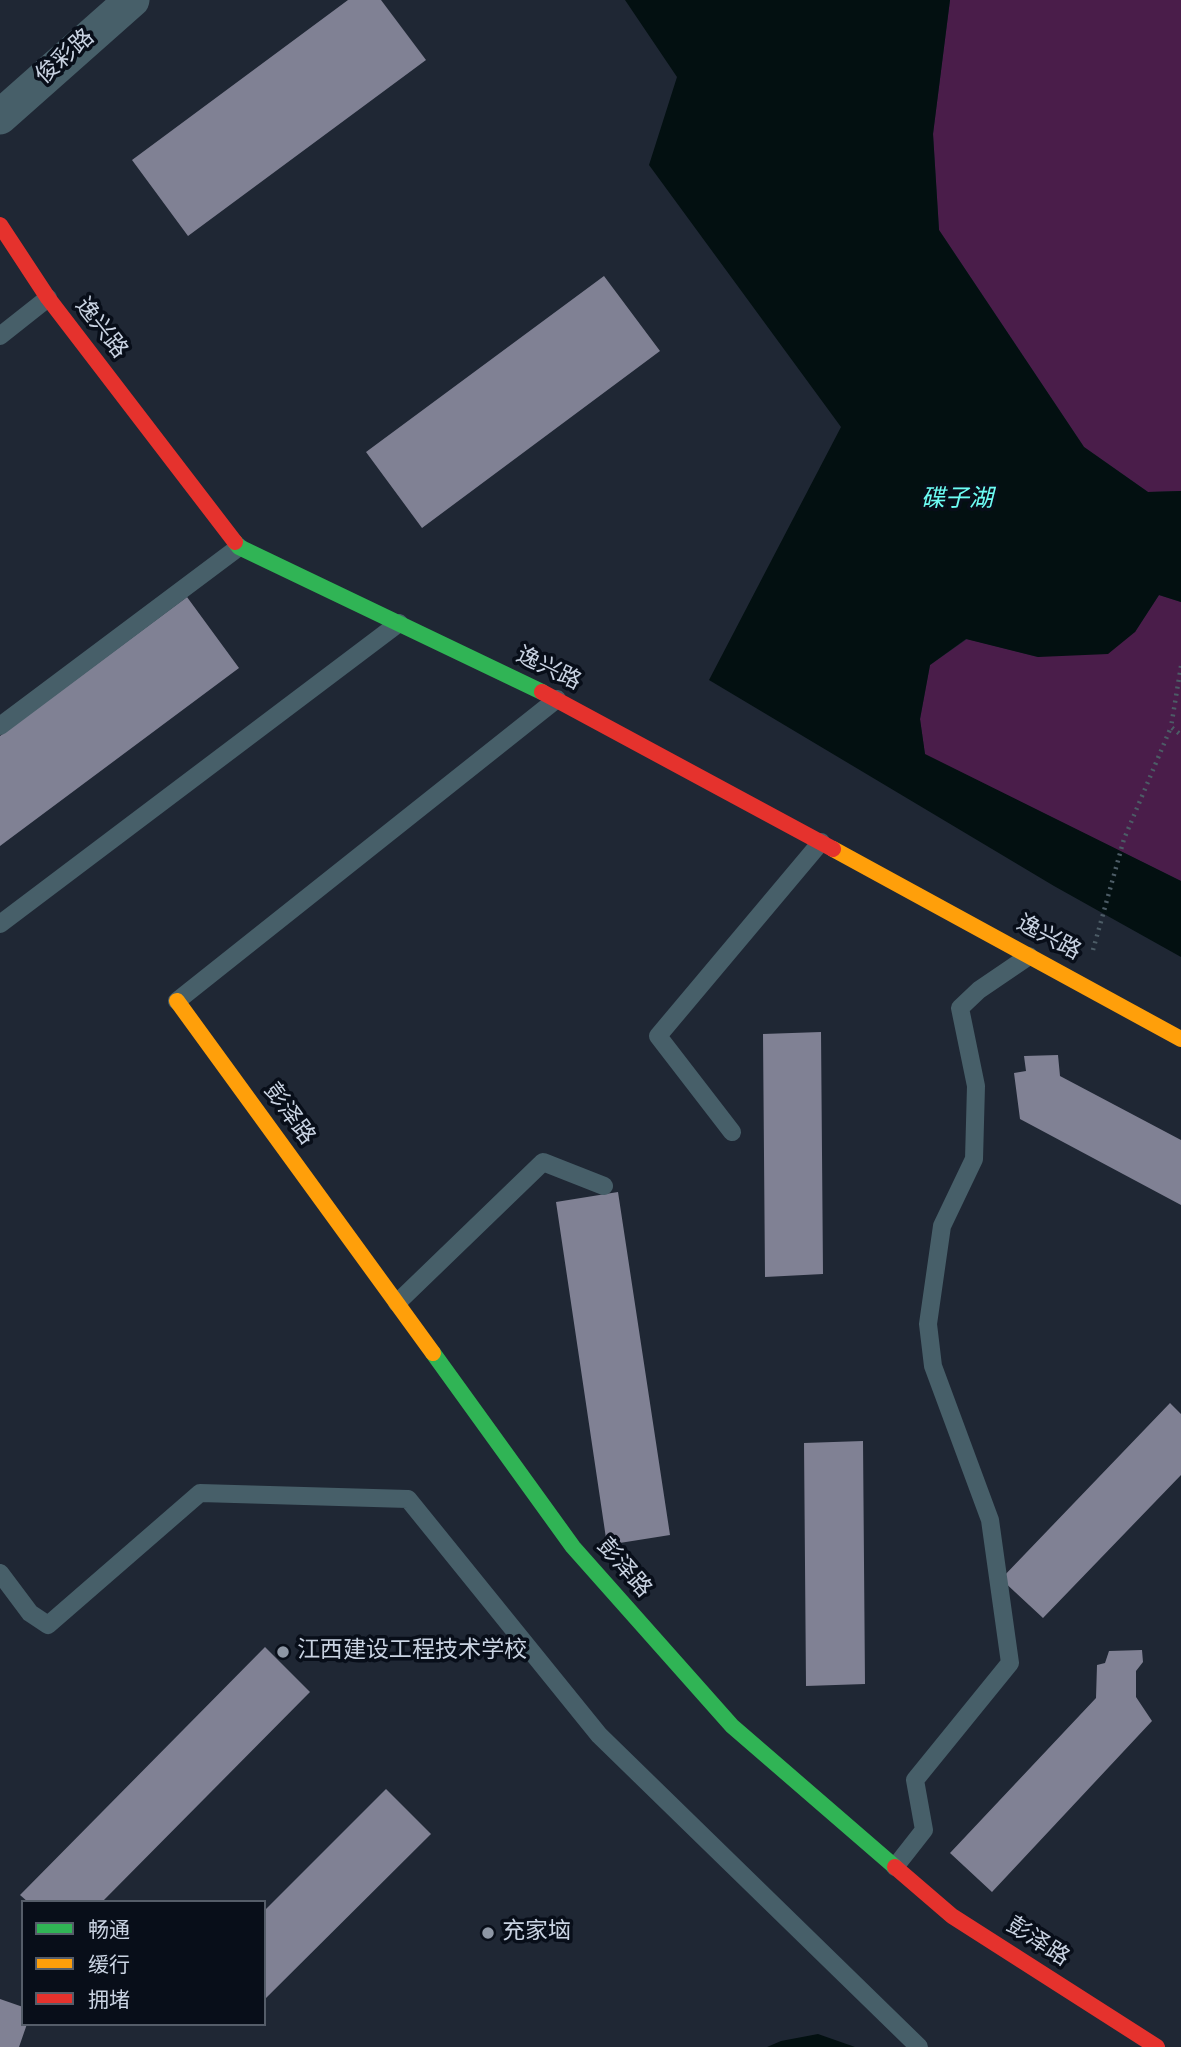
<!DOCTYPE html>
<html>
<head>
<meta charset="utf-8">
<style>
  body { margin:0 }
  #map { position:relative; width:1181px; height:2047px; overflow:hidden; background:#1f2734; font-family:"Source Sans 3","Noto Sans SC",sans-serif }
  canvas { display:block }
  .legend { position:absolute; left:21px; top:1900px; width:245px; height:126px; box-sizing:border-box; background:#080e19; border:2px solid #555d69; margin:0; padding:9px 12px; list-style:none; font-size:21px; color:#c9d3e2 }
  .legend li { display:flex; align-items:center; gap:14px; height:35px }
  .legend b { width:35px; border:2px solid #555d69 }
</style>
</head>
<body>
<div id="map">
<canvas width="1181" height="2047"></canvas>
<ul class="legend">
<li><b style="height:9px;background:#30b455"></b>畅通</li>
<li><b style="height:9px;background:#ff9f0a"></b>缓行</li>
<li><b style="height:9px;background:#e5322d"></b>拥堵</li>
</ul>
</div>
<script>
const g = document.querySelector('canvas').getContext('2d');
g.lineJoin = 'round';
function fill(path, color) {
  g.fillStyle = color;
  g.fill(path, 'evenodd');
}
function stroke(path, color, width, dash) {
  g.strokeStyle = color;
  g.lineWidth = width;
  g.lineCap = dash ? 'butt' : 'round';
  g.setLineDash(dash || []);
  g.stroke(path);
}
function write(font, color, halo, rows, align = 'center') {
  g.font = font + ' "Source Sans 3","Noto Sans SC",sans-serif';
  g.lineWidth = 7;
  g.setLineDash([]);
  g.textBaseline = 'middle';
  g.strokeStyle = halo;
  g.fillStyle = color;
  for (const [text, x, y, turn = 0] of rows) {
    g.save();
    g.translate(x, y);
    g.rotate((+turn || 0) * Math.PI / 180);
    g.textAlign = isNaN(turn) ? turn : align;
    if (halo) g.strokeText(text, 0, 0);
    g.fillText(text, 0, 0);
    g.restore();
  }
}
const green = new Path2D(`
  M950,0h231v491l-33,1 -64,-45 -145,-217 -6,-96z
  M1159,595l22,7v279l-256,-126 -5,-36 10,-54 37,-26 71,18 97,-25z`);
const water = new Path2D(`
  M625,0h325l-17,134 6,96 145,217 64,45 33,-1v111l-22,-7 -24,37 -27,22 -70,3 -72,-18 -36,26 -10,54 5,35 256,127v76l-127,-71 -345,-206 132,-253 -192,-262 28,-88z
  M818,2034l37,13h-88l14,-6z`);
const building = new Path2D(`
  M348,0h33l45,60 -238,176 -56,-76z
  M604,276l56,75 -238,177 -56,-76z
  M187,597l52,71 -239,178v-110z
  M821,1032l2,242 -58,3 -2,-243z
  M1058,1055l2,21 121,64v65l-161,-86 -6,-46 12,-2 -2,-15z
  M618,1192l52,343 -63,10 -51,-343z
  M1170,1403l11,11v61l-138,143 -42,-39z
  M863,1441l2,243 -59,2 -2,-243z
  M265,1647l45,45 -208,210h-74l-8,-7z
  M1142,1650l1,12 -7,9v26l16,24 -160,171 -42,-39 146,-155 1,-33 8,-2 4,-12z
  M386,1789l45,45 -167,166v-89z
  M0,1999l23,8v17h4l-8,23h-19z`);
const path = new Path2D(`
  M1181,666l-10,61 10,8
  M1093,950l31,-111 47,-112`);
const lane = new Path2D(`
  M0,336l48,-38
  M0,726l239,-179
  M0,924l399,-301
  M177,1001l380,-302
  M732,1132l-74,-96 163,-194
  M397,1303l146,-141 61,24
  M0,1573l30,40 18,12 152,-132 208,6 191,236 320,312
  M895,1867l29,-37 -9,-50 95,-117 -20,-143 -57,-154 -5,-42 14,-98 32,-67 2,-73 -16,-78 19,-18 50,-34`);
const street = new Path2D(`
  M0,117l132,-117`);
const fast = new Path2D(`
  M235,542l4,5 303,145
  M433,1353l140,194 159,179 163,141`);
const slow = new Path2D(`
  M833,849l348,190
  M177,1001l256,352`);
const jam = new Path2D(`
  M0,225l48,73 187,244
  M542,692l291,157
  M895,1867l57,49 205,131`);
const markers = [
  [283,1652,7,"#8e97a5"],
  [488,1933,7,"#8e97a5"]
];
const streetNames = [
  ["俊彩路",66,58,-42],
  ["逸兴路",100,329,52],
  ["逸兴路",548,670,26],
  ["逸兴路",1048,939,28],
  ["彭泽路",288,1115,54],
  ["彭泽路",623,1569,49],
  ["彭泽路",1037,1943,33]
];
const poiNames = [
  ["江西建设工程技术学校",297,1652],
  ["充家垴",502,1933]
];
const waterNames = [
  ["碟子湖",957,501]
];
fill(green, '#4a1d4a');
fill(water, '#031011');
fill(building, '#808194');
stroke(path, '#4c5c66', 4.5, [2, 5]);
stroke(lane, '#475f69', 18);
stroke(street, '#475f69', 35);
stroke(fast, '#30b455', 16);
stroke(slow, '#ff9f0a', 16);
stroke(jam, '#e5322d', 16);
for (const [x, y, r, color] of markers) {
  const dot = new Path2D();
  dot.arc(x, y, r, 0, 2 * Math.PI);
  g.fillStyle = color;
  g.fill(dot);
  stroke(dot, '#080e19', 2.5);
}
write('23px', '#c9d3e2', '#080e19', streetNames);
write('23px', '#c9d3e2', '#080e19', poiNames, 'left');
write('italic 24px', '#6dfdf4', '#080e19', waterNames);
</script>
</body>
</html>
